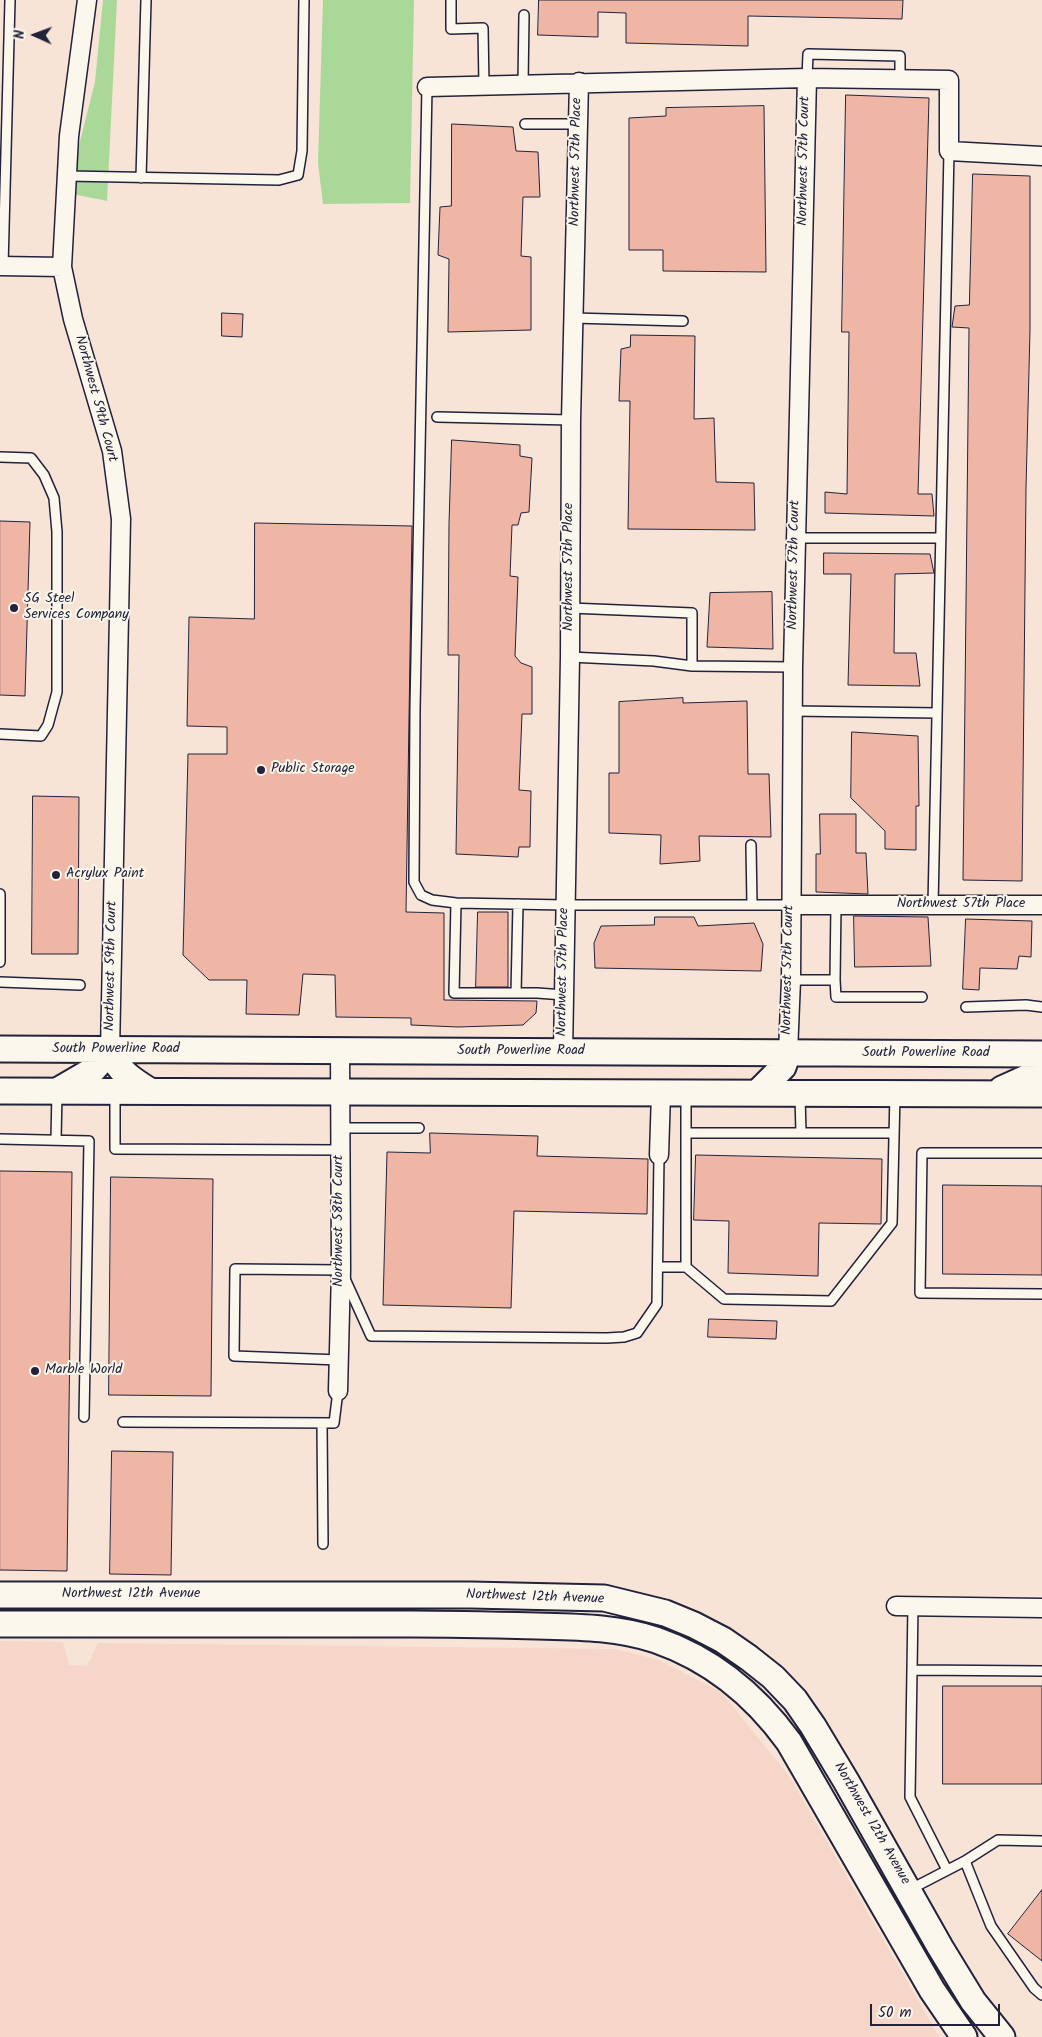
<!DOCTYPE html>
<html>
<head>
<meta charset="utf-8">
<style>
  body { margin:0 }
  #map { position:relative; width:1042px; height:2037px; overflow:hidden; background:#f7e4d7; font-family:Kalam,sans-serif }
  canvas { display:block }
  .north { position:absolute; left:10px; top:10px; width:50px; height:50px; -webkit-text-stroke:4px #fbf7ec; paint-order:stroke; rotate:272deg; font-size:14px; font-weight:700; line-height:20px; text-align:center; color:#22223b }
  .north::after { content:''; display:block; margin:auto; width:18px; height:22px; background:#22223b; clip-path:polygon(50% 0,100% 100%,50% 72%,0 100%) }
  .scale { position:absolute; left:870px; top:2004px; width:130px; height:22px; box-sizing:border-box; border:2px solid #22223b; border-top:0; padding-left:6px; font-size:15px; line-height:18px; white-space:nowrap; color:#22223b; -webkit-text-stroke:4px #fbf7ec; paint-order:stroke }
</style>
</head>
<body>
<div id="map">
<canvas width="1042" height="2037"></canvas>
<div class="north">N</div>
<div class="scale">50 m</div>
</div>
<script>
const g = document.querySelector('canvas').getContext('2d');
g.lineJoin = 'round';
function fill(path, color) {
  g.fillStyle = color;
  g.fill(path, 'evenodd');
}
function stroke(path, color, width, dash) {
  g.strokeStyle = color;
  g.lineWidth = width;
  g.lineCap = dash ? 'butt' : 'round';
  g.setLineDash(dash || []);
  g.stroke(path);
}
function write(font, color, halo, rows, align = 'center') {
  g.font = font + ' Kalam,sans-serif';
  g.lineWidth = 4;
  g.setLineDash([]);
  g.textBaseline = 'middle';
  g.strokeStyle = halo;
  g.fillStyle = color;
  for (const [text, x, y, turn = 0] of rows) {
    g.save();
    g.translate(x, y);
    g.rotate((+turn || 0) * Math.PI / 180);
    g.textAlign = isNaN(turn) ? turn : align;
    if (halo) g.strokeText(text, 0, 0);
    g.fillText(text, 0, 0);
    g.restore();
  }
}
const built = new Path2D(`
  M0,1641l63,1 6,23 18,1 11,-23 518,6 43,11 62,32 68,84 150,261h-939z`);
const green = new Path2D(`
  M103,0h14l-10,201 -34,-7 1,-29 21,-83z
  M323,0h91l-4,203 -87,1 -5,-41z`);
const building = new Path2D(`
  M539,0h364l-1,19 -154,-3v30l-122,-3v-30l-28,-1v25l-60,-2z
  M846,95l83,3 -11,396h14l2,22 -109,-3v-21l22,2 2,-162h-7z
  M764,106l2,166 -103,-1v-21h-34v-132l37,-2v-8z
  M452,124l61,3 3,24 22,1 2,45h-17l-2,59 10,1v73l-83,2 1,-73 -11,-4 2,-48 11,-1z
  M973,174l57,2v154l-4,158 -4,393 -59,-1 6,-552 -17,-1 3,-21 14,-1z
  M222,313l21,1 -1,23 -20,-1z
  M631,335l64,1 -1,83 20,-1 2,64 38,1 1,47 -127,-1 2,-128h-11l2,-52 9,-2z
  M452,440l68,5v11l12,2 -3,54 -8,1 -3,12h-6l-2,51 8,1 -3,79 6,7 11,4v47h-10l-3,76 12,1 -1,56h-11l-1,10 -62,-3 3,-199h-11l1,-131z
  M0,521l30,1 -5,174 -25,-1z
  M255,523l157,3 -6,386 38,1v87l93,1 -1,12 -13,12 -65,2 -47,-2v-7l-75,-1 -1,-42 -32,-1 -4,41 -53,-1 1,-34h-38l-26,-25 5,-201h39v-27l-40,-1 2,-109 65,2z
  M824,553l106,1 4,19 -39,1 -1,79h22l4,33 -72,-1 3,-111h-27z
  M772,592l1,57 -66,-2 3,-54z
  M683,698v5l64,-2 1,73h21l2,63 -72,-1 1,25 -40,3 1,-29 -52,-2v-60h10v-71z
  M852,732l66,4 1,70h-3v44l-31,-1v-18l-34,-33z
  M33,796l46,1 -1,157h-46z
  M820,814h36v39h10l2,41 -52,-2v-38h4z
  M478,912h30v75h-32z
  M854,916l74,1 3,49 -76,1z
  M655,917h39l4,9 56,-3 9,21 -2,27 -166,-3 -1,-25 7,-17 53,-1z
  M966,919l66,2 -1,36 -12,-1 -2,13 -37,-1 -1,22 -16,-1z
  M430,1133l108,3 -1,20 111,3 -1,55 -133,-3 -3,97 -128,-3 4,-153 43,1z
  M696,1155l186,4 -1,65 -62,-1 -1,53 -90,-3 1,-52 -35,-1z
  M0,1171l72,1 -5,399 -67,-1z
  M111,1177l102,2 -2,217 -102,-1z
  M943,1185l99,1v89l-99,-1z
  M709,1319l68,2 -1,18 -68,-2z
  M112,1451l61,1 -2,123 -61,-1z
  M943,1686h99v98h-99z
  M1042,1890v71l-34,-27z`);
const lane = new Path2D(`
  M451,0v29l32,-1 1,57
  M807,78l1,-24 92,2v23
  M523,84l1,-69
  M427,87l-12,622 -1,173 7,13 11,5 24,3 110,2h224
  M525,124h53
  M68,176l211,4 19,-5 4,-24 2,-151
  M141,178l5,-178
  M3,266l7,-266
  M573,318l110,3
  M437,417l134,3
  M0,457l31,1 13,17 10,23 3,34v160l-9,33 -7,11 -41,-2
  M796,538h145
  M570,608l122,5v53l101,1
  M570,657l84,4 38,5
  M793,711l144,2
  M751,845l1,60
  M0,894v68
  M456,903l-2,90h83l27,2
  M933,905l16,-754
  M791,980h44l1,-75
  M835,980l1,17h86
  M0,982l80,3
  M516,993l2,-89
  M966,1007l60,-2 16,2
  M115,1093v56l225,1
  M800,1096l1,37
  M340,1128h79
  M686,1133h208
  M0,1139l89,2 -5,276
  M56,1140l1,-48
  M1042,1153h-120l-2,140 122,1
  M658,1267h28l38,32 107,2 61,-78 3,-129
  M686,1267v-172
  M339,1360l-105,-4 1,-87 106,1 30,66 236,2 17,-1 13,-4 20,-29 2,-149
  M123,1422l211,1 4,-32
  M322,1423l1,121
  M913,1606l-3,191 37,73
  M913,1670l129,1
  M965,1861l26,65 43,62 8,7
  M909,1890l56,-29 33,-21 44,1`);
const street = new Path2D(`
  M87,0l-18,136 -7,131 11,52 39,132 9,68 -11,532
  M427,87l380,-9 142,2v71l93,5
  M0,266l62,1
  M790,905h252
  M563,1053l7,-396 1,-237 8,-338
  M788,1053l3,-73 2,-313 14,-589
  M659,1155l2,-62
  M338,1391l3,-121 -1,-219
  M896,1606l146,2`);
const secondary = new Path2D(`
  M0,1049l1042,5
  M110,1051c8,20 22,29 40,40
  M1002,1089l40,-18
  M0,1091l1042,3
  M57,1091l36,-21 17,-19
  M757,1093l26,-26 5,-14
  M0,1595h471l133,3 61,15 29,12 29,15 26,18 24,19 22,23 18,26 33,55 94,166 33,54 29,36
  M0,1624c137,0 275,0 412,0 41,0 83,1 125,2 40,1 80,1 119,14 55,19 99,55 133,102l143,248 32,47`);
const markers = [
  [14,608,5,"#22223b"],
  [261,770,5,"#22223b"],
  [56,875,5,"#22223b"],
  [35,1371,5,"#22223b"]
];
const streetNames = [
  ["Northwest 57th Court",805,161,-89],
  ["Northwest 57th Place",577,162,-89],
  ["Northwest 59th Court",95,399,75],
  ["Northwest 57th Court",795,565,-89],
  ["Northwest 57th Place",570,567,-90],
  ["Northwest 57th Place",961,905],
  ["Northwest 59th Court",112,966,-89],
  ["Northwest 57th Court",789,970,-89],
  ["Northwest 57th Place",564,972,-89],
  ["South Powerline Road",116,1050],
  ["South Powerline Road",521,1052],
  ["South Powerline Road",926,1054],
  ["Northwest 58th Court",340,1221,-90],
  ["Northwest 12th Avenue",131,1595],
  ["Northwest 12th Avenue",535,1598,2],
  ["Northwest 12th Avenue",871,1824,60]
];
const poiNames = [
  ["SG Steel",24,600],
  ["Services Company",24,616],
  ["Public Storage",271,770],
  ["Acrylux Paint",66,875],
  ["Marble World",45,1371]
];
fill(built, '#f5d6c8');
fill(green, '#a9d898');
fill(building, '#efb6a6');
stroke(building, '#22223b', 1);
stroke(lane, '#22223b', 12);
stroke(street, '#22223b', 21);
stroke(secondary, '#22223b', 29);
stroke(lane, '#fbf7ec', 9);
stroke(street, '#fbf7ec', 18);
stroke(secondary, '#fbf7ec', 25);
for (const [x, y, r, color] of markers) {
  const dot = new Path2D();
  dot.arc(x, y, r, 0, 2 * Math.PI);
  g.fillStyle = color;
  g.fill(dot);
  stroke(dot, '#fbf7ec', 2);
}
write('14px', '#22223b', '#fbf7ec', streetNames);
write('14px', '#22223b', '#fbf7ec', poiNames, 'left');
</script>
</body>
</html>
